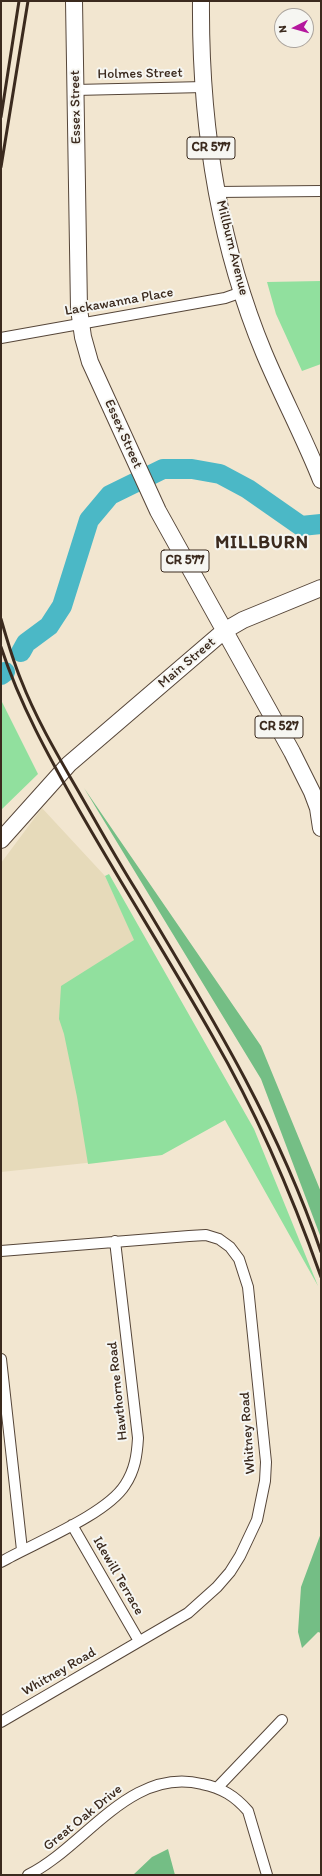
<!DOCTYPE html>
<html>
<head>
<meta charset="utf-8">
<style>
  body { margin:0 }
  #map { position:relative; width:322px; height:1876px; overflow:hidden; background:#f2e6d0; font-family:Itim,sans-serif }
  canvas { display:block }
  .frame { position:absolute; inset:0; border:2px solid #3b2a1e; pointer-events:none }
  .north { position:absolute; left:274px; top:8px; width:40px; height:40px; box-sizing:border-box; background:#f6f6f2; border:1px solid #aba49d; border-radius:50%; rotate:264deg; font-size:11px; font-weight:700; line-height:16px; text-align:center; color:#3b2a1e }
  .north::after { content:''; display:block; margin:auto; width:14px; height:18px; background:#b5179e; clip-path:polygon(50% 0,100% 100%,50% 72%,0 100%) }
</style>
</head>
<body>
<div id="map">
<canvas width="322" height="1876"></canvas>
<div class="frame"></div>
<div class="north">N</div>
</div>
<script>
const g = document.querySelector('canvas').getContext('2d');
g.lineJoin = 'round';
function fill(path, color) {
  g.fillStyle = color;
  g.fill(path, 'evenodd');
}
function stroke(path, color, width, dash) {
  g.strokeStyle = color;
  g.lineWidth = width;
  g.lineCap = dash ? 'butt' : 'round';
  g.setLineDash(dash || []);
  g.stroke(path);
}
function write(font, color, halo, rows, align = 'center') {
  g.font = font + ' Itim,sans-serif';
  g.lineWidth = 4;
  g.setLineDash([]);
  g.textBaseline = 'middle';
  g.strokeStyle = halo;
  g.fillStyle = color;
  for (const [text, x, y, turn = 0] of rows) {
    g.save();
    g.translate(x, y);
    g.rotate((+turn || 0) * Math.PI / 180);
    g.textAlign = isNaN(turn) ? turn : align;
    if (halo) g.strokeText(text, 0, 0);
    g.fillText(text, 0, 0);
    g.restore();
  }
}
const built = new Path2D(`
  M42,808l63,68 30,64 -28,17 55,198 -161,17v-309z`);
const green = new Path2D(`
  M321,281v83l-19,7 -26,-57 -9,-32z
  M1,700l37,74 -37,36z
  M109,874l145,255 64,157 -93,-166 -63,35 -74,9 -11,-67 -13,-63 -5,-15 2,-33 73,-46 -29,-64z`);
const forest = new Path2D(`
  M84,788l177,258 60,146v46l-60,-159z
  M321,1533v100l-3,-1 -16,16 -4,-16 3,-45z
  M168,1849l7,26h-42l19,-18z`);
const river = new Path2D(`
  M21,652l5,-9 23,-17 13,-20 27,-86 21,-25 53,-26h29l28,5 28,15 53,37 20,-2
  M1,675l4,-3`);
const minor = new Path2D(`
  M75,90l129,-3
  M217,192l104,-1
  M1,338l224,-40 17,-6
  M1,1251l188,-15 17,-1 13,4 11,8 9,12 9,28 18,175 -1,19 -8,39 -17,36 -10,16 -13,15 -29,26 -187,109
  M1,1359l21,191
  M72,1525l67,116
  M1,1562c33,-19 105,-47 124,-77 10,-15 12,-30 13,-47l-23,-197
  M218,1787l64,-67
  M28,1875c57,-28 102,-109 174,-91 20,4 33,12 46,27l19,64`);
const primary = new Path2D(`
  M74,1l5,308 4,28 7,25 68,149 134,241 20,40 6,16 3,20
  M201,1c-1,120 17,241 63,352 18,43 40,84 57,127
  M1,840l68,-76 155,-133 19,-11 78,-32`);
const rail = new Path2D(`
  M1,117l18,-116
  M1,167l27,-166
  M1,619c6,21 12,42 20,61 14,36 33,69 52,102 21,36 41,73 63,108 71,119 140,230 185,362
  M1,647c19,58 48,110 78,163 44,77 91,151 134,227 45,78 78,155 108,240`);
const shields = [
  [211,148,48],
  [185,561,48],
  [279,727,48]
];
const shieldNames = [
  ["CR 577",211,148],
  ["CR 577",185,561],
  ["CR 527",279,727]
];
const streetNames = [
  ["Holmes Street",140,74,-1],
  ["Essex Street",76,107,-91],
  ["Millburn Avenue",232,248,76],
  ["Lackawanna Place",119,302,-10],
  ["Essex Street",123,434,66],
  ["Main Street",187,663,-40],
  ["Hawthorne Road",118,1391,-96],
  ["Whitney Road",248,1433,-94],
  ["Idewill Terrace",118,1576,60],
  ["Whitney Road",59,1672,-30],
  ["Great Oak Drive",83,1818,-39]
];
const districtNames = [
  ["MILLBURN",262,543]
];
fill(built, '#e6daba');
fill(green, '#91e09e');
fill(forest, '#74be85');
stroke(river, '#4bb8c6', 20);
stroke(minor, '#564639', 12);
stroke(primary, '#564639', 18);
stroke(minor, '#fff', 10);
stroke(primary, '#fff', 16);
stroke(rail, '#3b2a1e', 3);
for (const [x, y, w] of shields) {
  const box = new Path2D();
  box.roundRect(x - w / 2, y - 11, w, 22, 3);
  g.fillStyle = '#f6f6f2';
  g.fill(box);
  stroke(box, '#3b2a1e', 1);
}
write('bold 13px', '#3b2a1e', null, shieldNames);
write('14px', '#3b2a1e', '#f6f6f2', streetNames);
g.letterSpacing = '1px';
write('bold 18px', '#3b2a1e', '#f6f6f2', districtNames);
g.letterSpacing = '0px';
</script>
</body>
</html>
